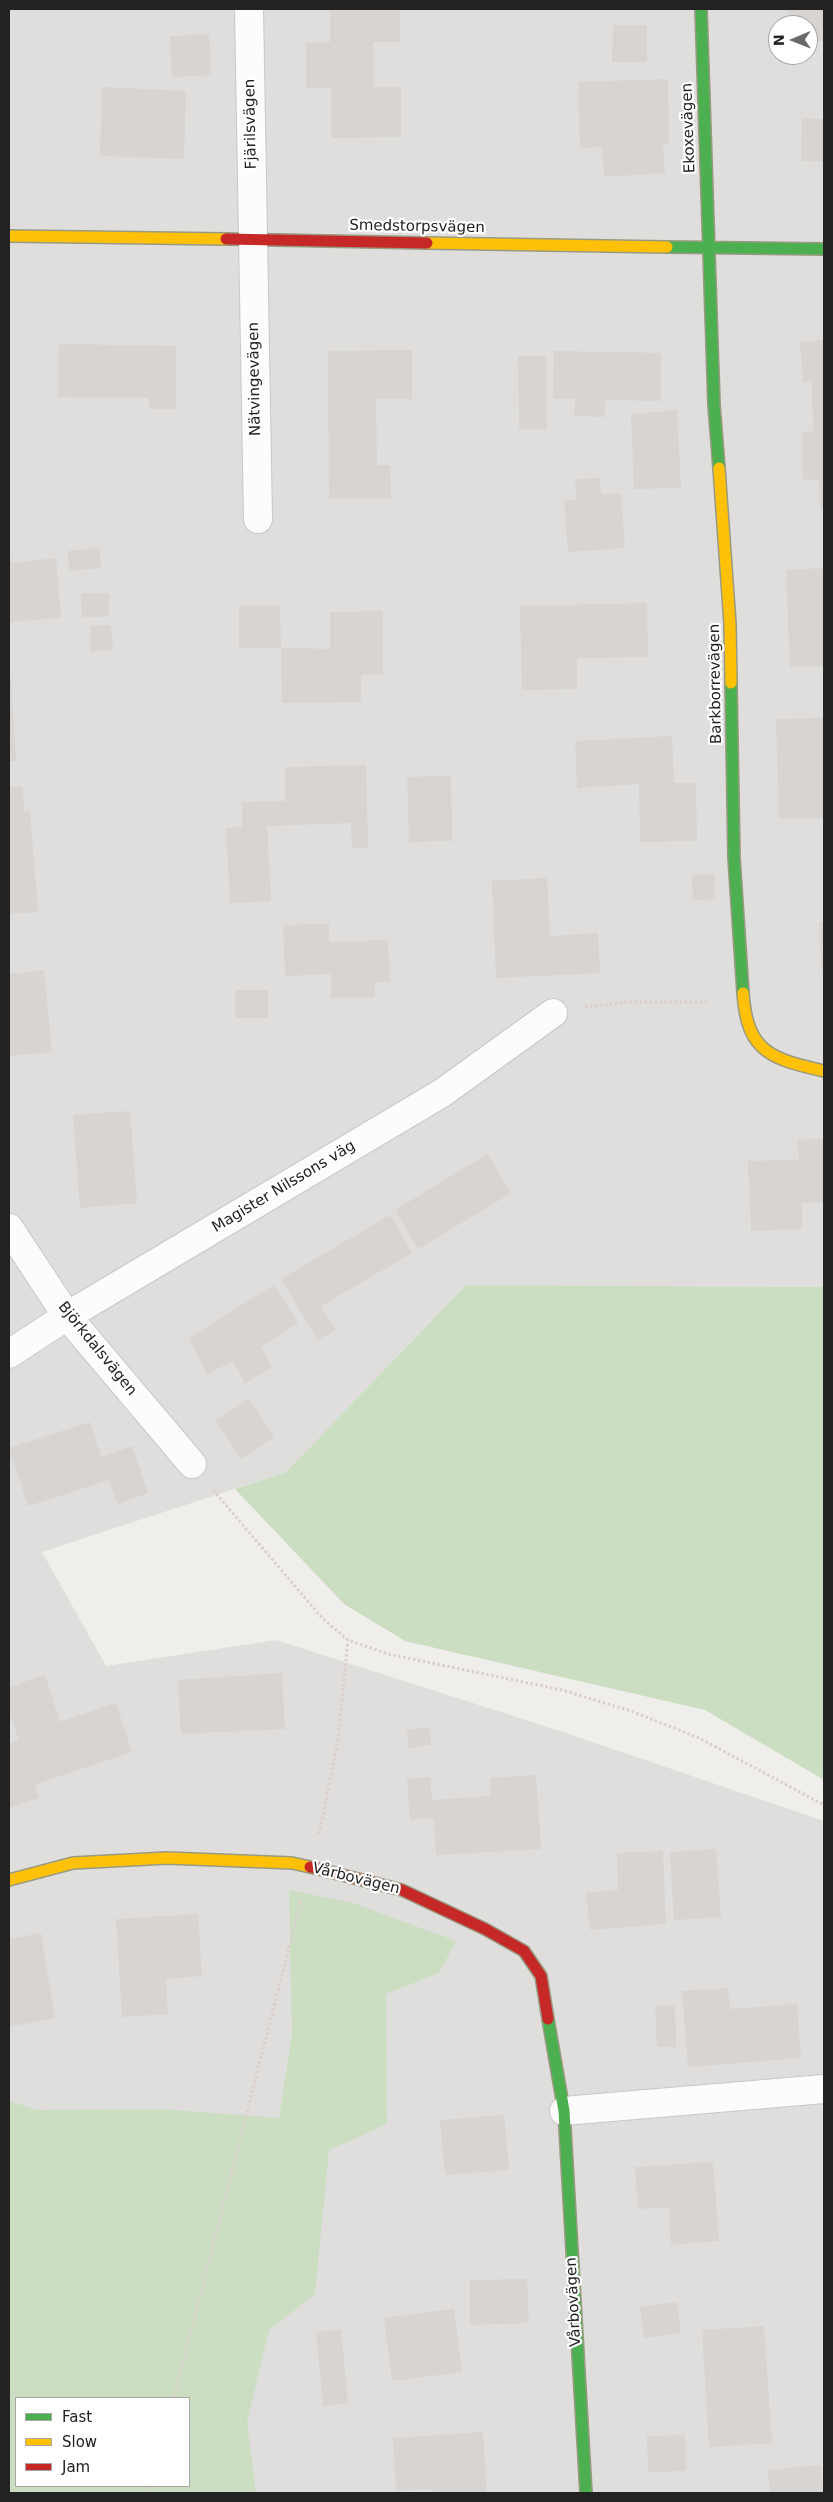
<!DOCTYPE html>
<html>
<head>
<meta charset="utf-8">
<style>
  body { margin:0 }
  #map { position:relative; width:833px; height:2502px; overflow:hidden; background:#f0eeeb; font-family:"DejaVu Sans",sans-serif }
  canvas { display:block }
  .frame { position:absolute; inset:0; border:10px solid #222; pointer-events:none }
  .legend { position:absolute; left:15px; top:2397px; width:175px; height:90px; box-sizing:border-box; background:#fff; border:1px solid #a7a7a7; margin:0; padding:6px 9px; list-style:none; font-size:15px; color:#222 }
  .legend li { display:flex; align-items:center; gap:10px; height:25px }
  .legend b { width:25px; border:1px solid #a7a7a7 }
  .north { position:absolute; left:768px; top:15px; width:50px; height:50px; box-sizing:border-box; background:#fff; border:1px solid #a7a7a7; border-radius:50%; rotate:269deg; font-size:14px; font-weight:700; line-height:20px; text-align:center; color:#222 }
  .north::after { content:''; display:block; margin:auto; width:18px; height:22px; background:#6a6968; clip-path:polygon(50% 0,100% 100%,50% 72%,0 100%) }
</style>
</head>
<body>
<div id="map">
<canvas width="833" height="2502"></canvas>
<div class="frame"></div>
<ul class="legend">
<li><b style="height:6px;background:#4caf50"></b>Fast</li>
<li><b style="height:6px;background:#ffc107"></b>Slow</li>
<li><b style="height:6px;background:#c62828"></b>Jam</li>
</ul>
<div class="north">N</div>
</div>
<script>
const g = document.querySelector('canvas').getContext('2d');
g.lineJoin = 'round';
function fill(path, color) {
  g.fillStyle = color;
  g.fill(path, 'evenodd');
}
function stroke(path, color, width, dash) {
  g.strokeStyle = color;
  g.lineWidth = width;
  g.lineCap = dash ? 'butt' : 'round';
  g.setLineDash(dash || []);
  g.stroke(path);
}
function write(font, color, halo, rows, align = 'center') {
  g.font = font + ' "DejaVu Sans",sans-serif';
  g.lineWidth = 4.5;
  g.setLineDash([]);
  g.textBaseline = 'middle';
  g.strokeStyle = halo;
  g.fillStyle = color;
  for (const [text, x, y, turn = 0] of rows) {
    g.save();
    g.translate(x, y);
    g.rotate((+turn || 0) * Math.PI / 180);
    g.textAlign = isNaN(turn) ? turn : align;
    if (halo) g.strokeText(text, 0, 0);
    g.fillText(text, 0, 0);
    g.restore();
  }
}
const residential = new Path2D(`
  M9,9h815v1278l-358,-2 -180,187 -244,80 64,114 170,-26 281,90 267,91v672h-815zM778,25h30v30h-30zM16,2398h173v88h-173z`);
const forest = new Path2D(`
  M466,1285l358,2v493l-119,-70 -300,-69 -61,-37 -109,-115 51,-17z
  M289,1890l64,13 103,38 -17,32 -53,21 1,130 -58,26 -14,144 -46,36 -22,92 9,71h-247v-392l29,9 123,-1 118,9 13,-84zM16,2398h173v88h-173z`);
const building = new Path2D(`
  M330,9h70v33h-27l1,45h27v50l-70,1v-50h-25v-45l24,-1z
  M788,9h36v32l-16,1v-17h-19z
  M613,25h34v37h-35z
  M209,34l2,41 -39,2 -2,-41z
  M668,79l1,65h-6l2,29 -61,4 -2,-30 -22,1 -2,-66z
  M102,87l84,4 -2,68 -84,-3z
  M802,118l22,1v43l-23,-1z
  M824,340v168h-4l-1,-28h-16l-1,-48 11,-1 -1,-50 -9,1 -3,-40z
  M59,344l117,2v63h-27v-11l-91,-1z
  M412,350v49h-36l1,66h13l1,34h-62l-1,-148z
  M554,351l107,2v48l-56,-1v17l-31,-1 1,-17 -22,-1z
  M518,356h28l1,73h-28z
  M677,410l4,78 -47,1 -3,-75z
  M600,478l1,16 20,-1 4,55 -57,4 -4,-51 13,-1 -2,-21z
  M99,548l2,20 -32,3 -1,-20z
  M10,556l1,7 45,-5 5,60 -52,4z
  M824,568v98l-34,1 -4,-97z
  M109,593v23l-27,2 -1,-24z
  M647,603l1,54 -71,1v31l-55,1 -2,-84z
  M239,605h41l1,43h-42z
  M383,611v64h-22v27l-79,1 -1,-55 49,1v-37z
  M111,625l2,25 -22,2 -1,-26z
  M9,679h2l5,82h-7z
  M824,718v100l-45,1 -3,-100z
  M672,736l2,47h22l1,58 -57,1 -1,-58 -62,4 -2,-47z
  M366,765l2,83h-16l-1,-25 -84,3 4,75 -41,2 -4,-75 16,-1v-25l43,-1v-34z
  M451,776l1,65 -43,1 -2,-65z
  M23,786l1,26 6,-1 8,101 -29,2v-127z
  M714,874l1,25 -22,1 -1,-25z
  M547,878l3,58 48,-3 2,40 -104,5 -4,-97z
  M819,922h5v48h-3z
  M329,924v18l59,-2 2,42h-15v15l-44,1v-24l-46,2 -2,-51z
  M44,970l8,82 -43,4v-82z
  M235,990h33v28h-33z
  M130,1111l7,92 -57,5 -7,-93z
  M824,1138v64l-22,1v26l-51,2 -3,-70 51,-1 -2,-20z
  M488,1154l23,39 -93,56 -23,-39z
  M390,1215l22,38 -91,53 14,24 -17,10 -37,-61z
  M274,1285l24,38 -37,24 11,20 -27,16 -12,-22 -26,13 -18,-36z
  M249,1398l25,39 -33,22 -25,-38z
  M90,1422l11,35 31,-11 16,47 -30,11 -9,-24 -81,26 -19,-58z
  M282,1673l3,56 -104,5 -3,-54z
  M45,1675l15,47 56,-19 16,49 -98,33 5,13 -30,10v-64l10,-4 -10,-29v-24z
  M429,1727l2,18 -22,3 -3,-18z
  M536,1775l5,74 -105,6 -2,-37 -24,2 -3,-41 23,-2 2,23 59,-4 -1,-18z
  M716,1849l5,68 -47,3 -4,-68z
  M663,1851l3,73 -76,6 -4,-37 32,-3 -1,-37z
  M198,1914l4,62 -36,3 2,35 -46,3 -6,-98z
  M41,1933l14,85 -46,9v-88z
  M728,1988l2,21 67,-5 4,54 -113,9 -6,-76z
  M655,2005h20l1,42h-19z
  M504,2115l5,55 -64,5 -5,-55z
  M713,2162l6,79 -48,4 -2,-38 -31,2 -3,-42z
  M527,2279l2,44 -59,2v-45z
  M677,2302l4,31 -37,5 -4,-31z
  M454,2309l8,63 -70,9 -8,-63z
  M764,2326l8,117 -63,4 -7,-117z
  M341,2330l7,73 -25,3 -7,-74z
  M483,2432l4,61h-54v-4l-37,2 -3,-53z
  M685,2435l1,36 -38,1 -1,-36z
  M821,2465l2,28h-53l-2,-23z`);
const path = new Path2D(`
  M585,1007l40,-5h84
  M213,1490l110,129 25,21 40,14 174,36 69,21 68,27 125,67
  M319,1834l18,-88 11,-106
  M174,2398l127,-497
  M150,2493l2,-7`);
const street = new Path2D(`
  M249,9l9,510
  M9,1228l58,88 125,148
  M9,1354l58,-38 375,-223 111,-80
  M564,2111l260,-22`);
const fast = new Path2D(`
  M701,9l13,396 5,63
  M667,247l157,2
  M731,683l3,175 9,135
  M548,2019l16,92 22,382`);
const slow = new Path2D(`
  M9,236l217,3
  M427,243l240,4
  M719,468l11,156 1,59
  M743,993c4,60 29,66 81,78
  M9,1880l64,-17 94,-5 125,5 18,4`);
const jam = new Path2D(`
  M226,239l201,4
  M310,1867l92,23 83,39 39,22 17,25 7,43`);
const streetNames = [
  ["Fjärilsvägen",251,124,-91],
  ["Ekoxevägen",689,128,-92],
  ["Smedstorpsvägen",417,227,1],
  ["Nätvingevägen",255,379,-91],
  ["Barkborrevägen",716,684,-91],
  ["Magister Nilssons väg",284,1187,-31],
  ["Björkdalsvägen",97,1349,51],
  ["Vårbovägen",356,1879,14],
  ["Vårbovägen",574,2302,-93]
];
fill(residential, '#dfdedc');
fill(forest, '#cbdec1');
fill(building, '#d7d4d2');
stroke(street, '#c9c8c7', 30);
stroke(fast, '#999a82', 14);
stroke(slow, '#999a82', 14);
stroke(jam, '#999a82', 14);
stroke(path, '#dccecd', 3, [2.5, 2.5]);
stroke(street, '#fdfcfc', 28);
stroke(fast, '#4caf50', 11);
stroke(slow, '#ffc107', 11);
stroke(jam, '#c62828', 11);
write('15px', '#222', '#fff', streetNames);
</script>
</body>
</html>
